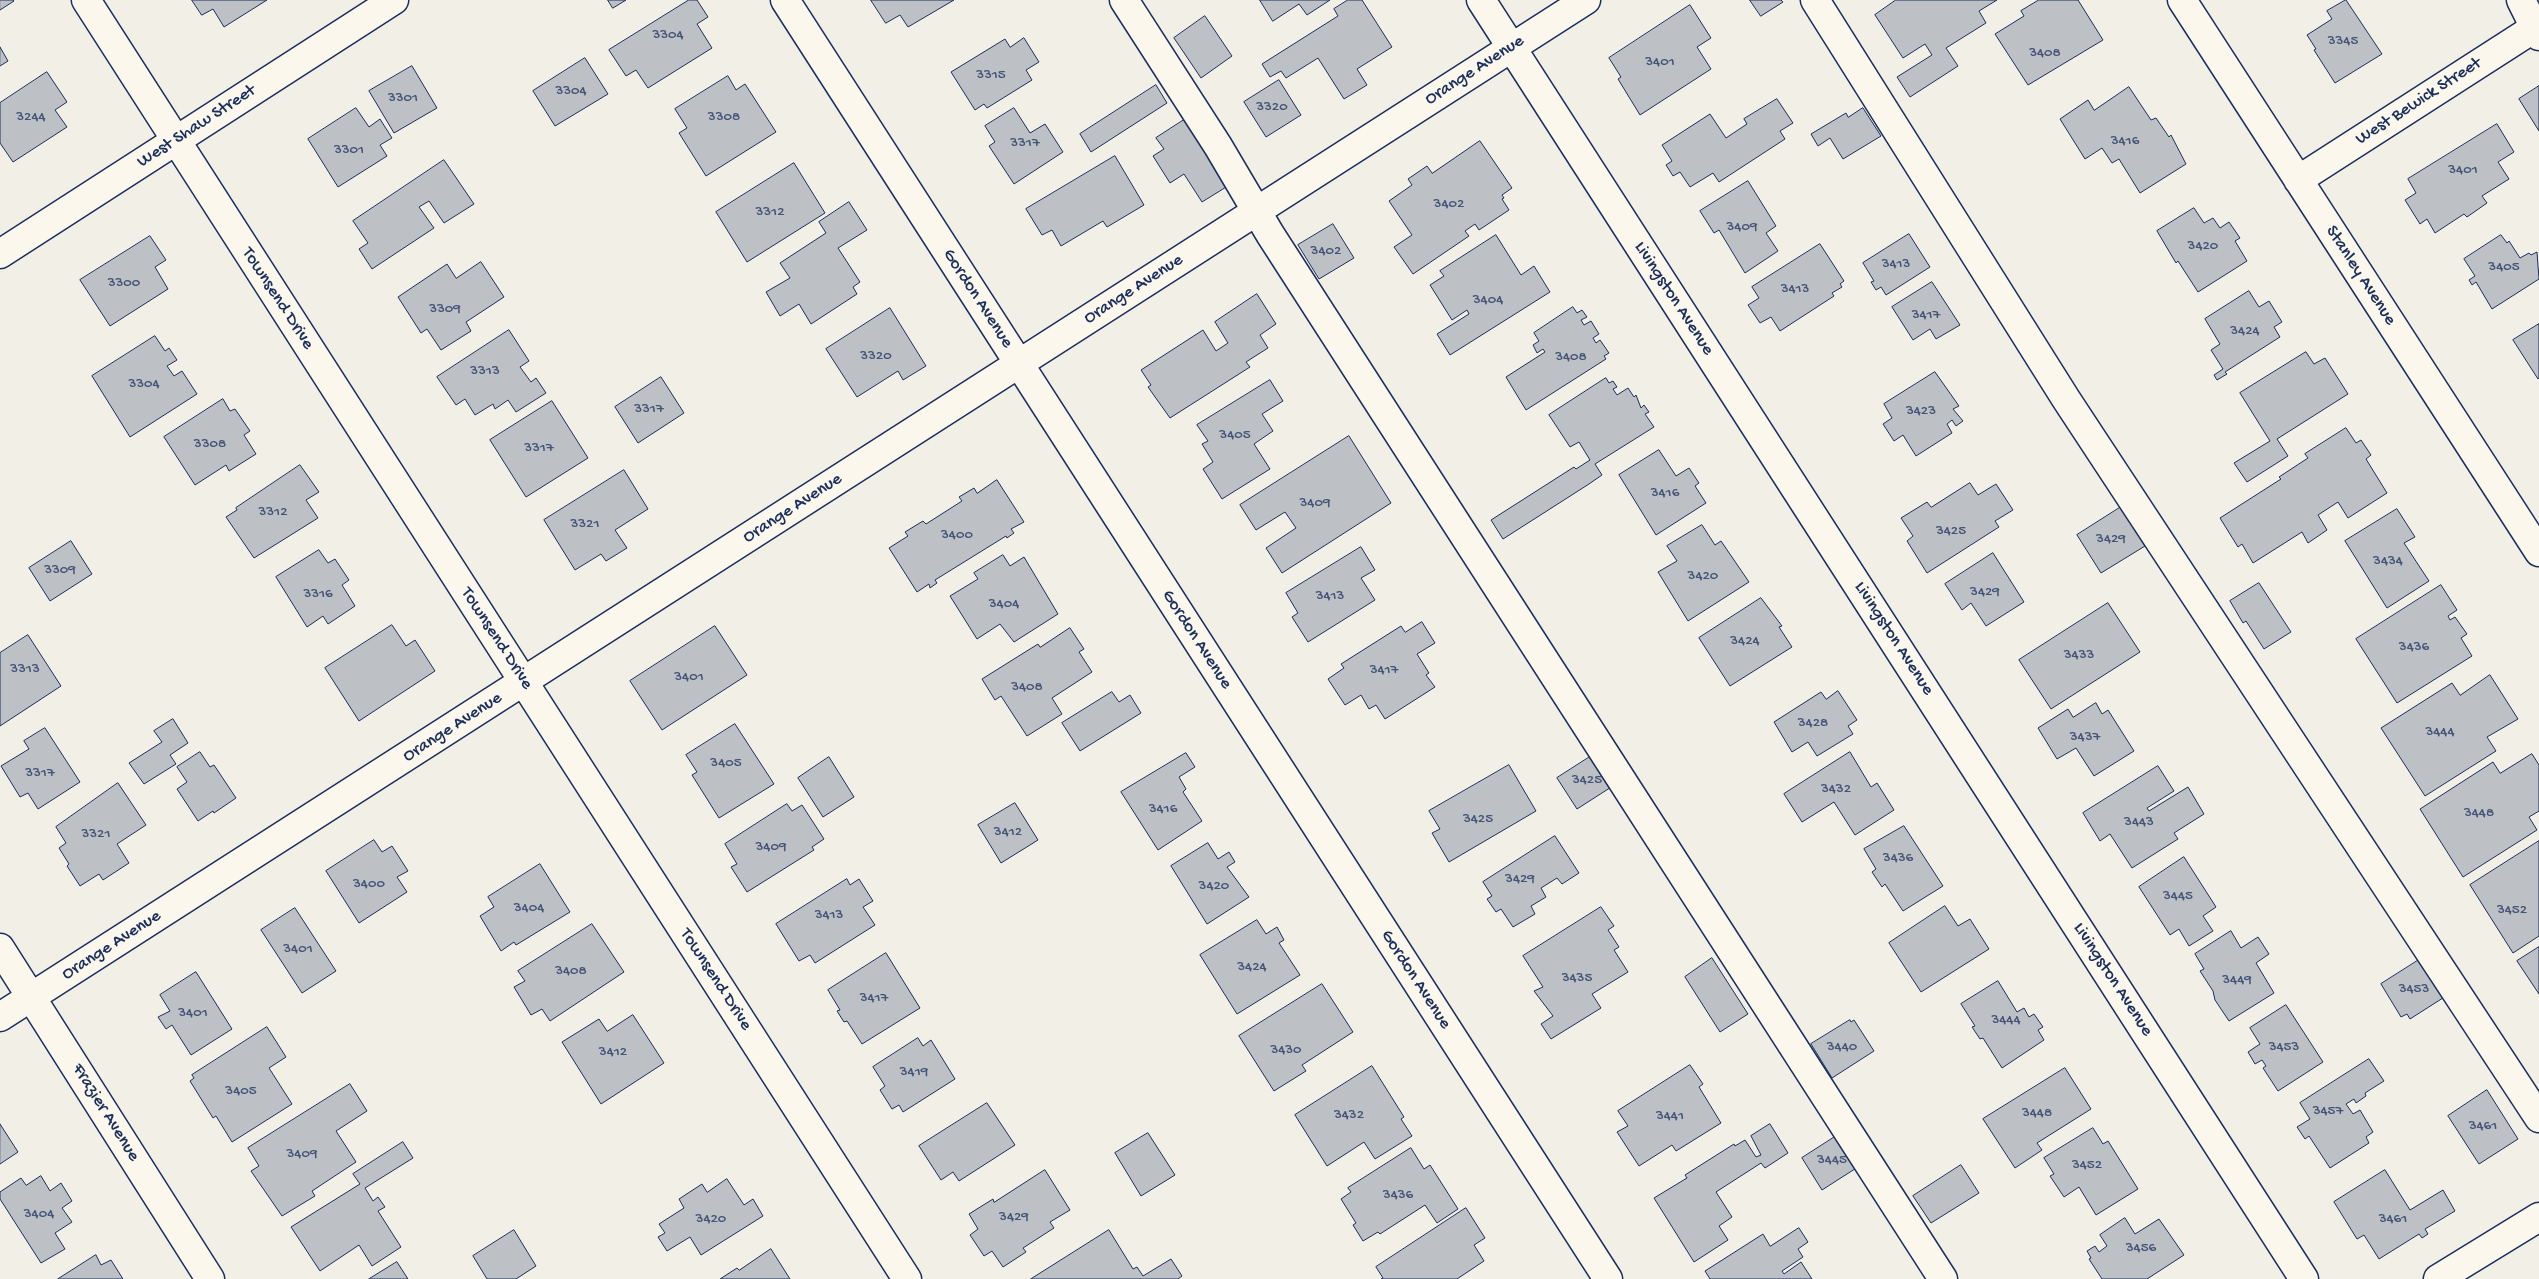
<!DOCTYPE html>
<html>
<head>
<meta charset="utf-8">
<style>
  body { margin:0 }
  canvas { display:block; background:#f2efe6 }
</style>
</head>
<body>
<canvas width="2539" height="1279"></canvas>
<script>
const g = document.querySelector('canvas').getContext('2d');
g.lineJoin = 'round';
function fill(path, color) {
  g.fillStyle = color;
  g.fill(path, 'evenodd');
}
function stroke(path, color, width, dash) {
  g.strokeStyle = color;
  g.lineWidth = width;
  g.lineCap = dash ? 'butt' : 'round';
  g.setLineDash(dash || []);
  g.stroke(path);
}
function write(font, color, halo, rows, align = 'center') {
  g.font = font + ' "Gochi Hand",sans-serif';
  g.lineWidth = 4.5;
  g.setLineDash([]);
  g.textBaseline = 'middle';
  g.strokeStyle = halo;
  g.fillStyle = color;
  for (const [text, x, y, turn = 0] of rows) {
    g.save();
    g.translate(x, y);
    g.rotate((+turn || 0) * Math.PI / 180);
    g.textAlign = isNaN(turn) ? turn : align;
    if (halo) g.strokeText(text, 0, 0);
    g.fillText(text, 0, 0);
    g.restore();
  }
}
const building = new Path2D(`
  M0,0h13l1,1 -14,9z
  M192,0h75l-43,27 -11,-18 -11,6z
  M608,0h18l-13,8z
  M689,0h8l11,17 -11,7 15,24 -64,40 -12,-18 -10,6 -17,-26z
  M871,0h83l-46,27 -8,-12 -14,8z
  M1260,0h70l-23,15 -8,-11 -26,17z
  M1348,0h14l30,47 -35,22 10,16 -23,14 -26,-41 -32,20 -5,-7 -11,6 -8,-13 76,-48 -4,-7z
  M1750,0h31l2,2 -22,14z
  M1896,0h101l-18,11 7,12 -40,25 12,18 -48,31 -13,-20 35,-22 -7,-11 -22,14 -28,-43z
  M2039,0h39l25,40 -75,45 -33,-51 29,-18 -3,-5z
  M2346,0l36,54 -47,29 -21,-33 2,-1 -9,-14 25,-16 -5,-8z
  M1690,5l21,33 -14,9 14,22 -71,46 -22,-36 3,-2 -12,-19z
  M1205,16l27,40 -31,22 -27,-40z
  M1024,38l15,24 -13,8 6,10 -45,28 -3,-4 -9,6 -24,-38 54,-33 5,8z
  M0,47l8,14 -8,5z
  M585,58l23,36 -53,32 -22,-35z
  M412,66l25,42 -43,25 -25,-42z
  M47,72l20,30 -12,8 12,17 -54,35 -13,-19v-40z
  M728,76l8,14 9,-6 31,48 -70,44 -27,-43 8,-5 -12,-19z
  M1279,80l22,35 -35,22 -22,-35z
  M1156,85l11,18 -76,49 -11,-18z
  M2539,86v45l-20,-32z
  M2129,87l22,33 5,-2 13,19 2,-2 15,29 -46,29 -21,-34 -7,4 -10,-15 -17,11 -25,-40 28,-19 6,10z
  M1777,99l16,24 -13,8 5,8 -66,43 -6,-9 -23,14 -10,-15 -7,4 -7,-11 6,-4 -10,-16 48,-31 16,24 21,-14 -3,-5z
  M356,108l13,19 11,-8 12,19 -12,7 7,11 -49,31 -30,-48z
  M1014,108l16,25 15,-9 18,28 -49,32 -25,-38 6,-4 -10,-16z
  M1863,108l18,28 -38,23 -13,-21 -12,8 -7,-12 35,-21 2,4z
  M1187,118l44,66 -29,18 -18,-28 -14,9 -17,-27 11,-7 -8,-11z
  M2497,124l17,28 -16,10 11,17 -27,17 5,7 -20,14 -3,-3 -29,19 -8,-14 -7,5 -15,-24 11,-7 -8,-14z
  M1480,141l32,47 -10,7 2,3 -2,1 7,11 -30,20 -4,-6 -10,7 4,5 -56,38 -19,-27 18,-12 -23,-34 23,-16 -4,-6 19,-13 5,7z
  M1115,156l29,49 -37,22 -4,-6 -42,25 -9,-16 -10,5 -16,-26z
  M444,160l30,44 -30,19 -15,-22 -10,6 15,21 -62,41 -13,-20 9,-6 -15,-22z
  M794,163l31,50 -78,49 -31,-50z
  M1748,181l28,45 -10,7 12,18 -33,22 -26,-43 -5,3 -14,-22z
  M849,202l18,28 -29,18 22,34 -7,5 4,7 -46,30 -12,-20 -19,12 -14,-24 24,-14 -10,-15 46,-30 -7,-11z
  M2194,208l10,15 9,-5 7,10 9,-6 11,16 -5,3 12,20 -49,31 -20,-31 -2,2 -19,-32z
  M1333,224l21,34 -35,21 -21,-34z
  M1909,234l21,33 -44,28 -5,-8 -5,3 -5,-8 3,-1 -11,-18z
  M1496,235l25,40 13,-9 16,26 -100,63 -13,-21 32,-20 -2,-4 -15,10 -22,-35 14,-9 -4,-5z
  M2501,235l6,8 2,-2 11,17 9,-5 2,2 6,-3 2,27 -47,30 -16,-27 -4,3 -3,-5 6,-4 -11,-17z
  M150,236l16,24 -11,7 13,22 -58,37 -30,-46z
  M1820,244l24,37 -4,3 2,3 -10,6 2,3 -54,35 -9,-14 -11,6 -12,-18 11,-7 -7,-11z
  M481,262l23,35 -38,25 5,9 -30,19 -14,-21 -6,4 -23,-36 49,-33 9,14z
  M1932,282l28,43 -24,14 -6,-10 -17,11 -21,-33z
  M2249,291l10,16 10,-6 13,21 -8,5 6,10 -55,35 2,2 -10,6 -3,-5 9,-6 -12,-19 9,-6 -15,-25z
  M1257,294l19,30 -16,11 8,13 -22,14 4,5 -80,51 -22,-31 3,-2 -10,-15 62,-40 13,21 12,-8 -13,-21z
  M1573,307l4,6 5,-3 5,7 -6,3 3,5 7,-4 8,13 -6,4 3,5 4,-3 9,13 -5,3 2,3 -80,51 -20,-33 39,-25 -2,-3 -6,4 -4,-8 6,-4 -5,-8z
  M890,308l36,58 -23,14 -5,-9 -41,26 -31,-48z
  M2539,324v54l-1,1 -25,-39z
  M509,330l20,31 -9,6 11,15 5,-4 10,15 -30,19 -8,-12 -13,9 -2,-5 -18,11 -10,-16 -9,6 -19,-28z
  M155,336l10,15 4,-3 8,12 -10,6 7,10 8,-5 15,23 -67,43 -38,-61z
  M2306,352l8,12 11,-6 23,36 -71,45 11,17 -41,26 -13,-19 36,-22 -30,-48z
  M1935,372l24,34 -6,3 10,12 -7,5 -4,-6 -5,4 5,9 -36,23 -13,-21 -9,6 -11,-17 9,-6 -8,-14z
  M661,377l23,36 -46,30 -23,-36z
  M1606,378l3,5 4,-2 4,6 -4,2 4,6 11,-7 6,9 2,-2 5,13 3,-3 5,7 -4,2 9,13 -59,37 7,11 -13,9 -86,55 -12,-19 83,-53 2,2 14,-9 -11,-18 -9,5 -21,-32z
  M1270,380l13,21 -21,13 11,17 -19,13 16,25 -48,30 -19,-30 10,-7 -11,-18 6,-3 -11,-16z
  M223,399l7,12 5,-2 15,22 -6,4 12,19 -27,17 -3,-6 -31,20 -31,-48z
  M552,401l36,57 -62,39 -36,-57z
  M2346,428l10,15 5,-3 10,15 -5,4 21,34 -39,25 -10,-16 -20,13 9,15 -19,13 -6,-11 -49,31 -11,-19 -4,3 -18,-29 61,-39 -2,-2 29,-19 -3,-4z
  M1349,436l42,67 -109,70 -16,-25 30,-20 -11,-16 -29,18 -16,-25z
  M1659,450l17,26 13,-8 10,15 -4,3 11,17 -50,32 -37,-60z
  M300,465l19,27 -13,8 12,18 -64,40 -28,-41 11,-7 -1,-2z
  M624,470l24,39 -33,21 12,18 -21,13 -5,-7 -26,16 -31,-50z
  M997,480l27,42 -13,7 3,4 -7,5 -1,-2 -71,44 2,3 -7,5 -1,-4 -12,8 -28,-44 19,-12 -3,-4 18,-11 3,3 36,-23 -3,-4 15,-9 3,5z
  M1970,483l8,12 18,-11 17,26 -18,11 4,6 -72,46 -20,-32 6,-5 -12,-18 26,-16 4,5z
  M2121,507l24,39 -44,27 -24,-38z
  M2397,509l18,28 -11,6 25,38 -42,27 -42,-67z
  M1702,525l13,20 6,-4 28,41 -61,39 -30,-49 19,-11 -10,-15z
  M71,541l21,33 -42,27 -21,-33z
  M1361,547l14,23 -14,8 14,22 -67,42 -16,-25 6,-4 -12,-20z
  M319,550l9,13 7,-4 14,21 -7,5 13,21 -27,18 -5,-8 -16,11 -31,-50z
  M1993,553l31,49 -38,24 -15,-23 -9,7 -17,-26z
  M1003,555l7,11 14,-9 34,57 -44,28 -14,-18 -23,15 -27,-43 28,-17 -4,-6z
  M2259,583l32,49 -27,17 -18,-28 -3,2 -13,-22z
  M2441,585l16,25 -9,6 2,4 5,-3 12,17 -6,4 11,18 -75,47 -41,-64z
  M1761,598l21,28 -3,1 13,20 -62,39 -31,-48z
  M2108,603l32,49 -89,57 -32,-49z
  M1422,622l13,21 -18,11 12,19 -3,2 9,12 -50,32 -9,-14 -7,4 -8,-14 -16,10 -17,-26 16,-11 -3,-4 60,-38 4,6z
  M392,625l14,21 9,-6 20,31 -76,50 -34,-53z
  M715,626l32,49 -85,55 -32,-49z
  M1070,628l14,21 -5,3 13,20 -40,26 10,16 -35,22 -26,-40 -6,4 -13,-21 56,-35 2,3z
  M28,635l33,51 -61,40v-73z
  M2490,675l28,44 -31,18 9,14 -71,45 -44,-68 71,-45 8,12z
  M1838,691l19,29 -9,6 5,8 -36,22 -9,-14 -16,10 -18,-30 47,-30 5,7z
  M1112,692l7,10 11,-7 11,18 -61,38 -18,-28z
  M2096,703l6,11 6,-4 26,41 -40,25 -18,-28 -19,11 -19,-31 30,-19 5,8z
  M173,719l15,24 -18,12 6,9 -32,20 -15,-21 33,-21 -8,-11z
  M735,724l39,60 -55,34 -27,-43 5,-3 -11,-17z
  M45,728l35,54 -42,27 -10,-16 -8,4 -19,-31 28,-17 -5,-8z
  M200,752l10,15 4,-2 22,33 -22,15 -1,-2 -15,10 -21,-32 10,-7 -10,-15z
  M1850,752l21,35 6,-4 17,27 -39,25 -21,-33 -32,20 -18,-28z
  M1186,753l9,14 -16,10 7,12 -3,3 19,29 -44,29 -37,-58z
  M1596,753l20,31 -39,25 -20,-31z
  M2532,754l7,11v46l-10,6 8,13 -74,47 -43,-68 73,-47 7,11z
  M829,757l25,40 -31,20 -25,-39z
  M1509,765l27,46 -87,51 -17,-29 8,-4 -11,-18z
  M2158,766l16,25 -27,17 2,3 39,-24 16,27 -30,19 4,6 -46,29 -22,-34 -10,7 -17,-28z
  M118,783l28,42 -29,19 12,19 -26,17 -4,-6 -19,12 -13,-20 2,-2 -10,-16 7,-5 -10,-16z
  M1015,803l23,37 -37,23 -23,-38z
  M787,804l5,7 10,-6 22,34 -12,8 2,3 -67,42 -16,-25 6,-3 -12,-20z
  M1904,826l39,60 -40,25 -18,-27 -3,3 -10,-15 4,-3 -12,-20z
  M1555,836l24,37 -17,11 -5,-6 -16,10 5,9 -15,9 4,8 -22,13 -12,-18 -5,3 -9,-13 5,-3 -9,-14z
  M374,840l8,12 10,-6 16,25 -11,6 10,15 -48,31 -33,-52z
  M2539,841v95l-26,17 -43,-68z
  M1208,843l10,16 11,-7 6,10 -8,5 22,30 -42,27 -36,-58z
  M2184,857l32,50 -13,9 10,15 -24,15 -10,-17 -9,6 -31,-48z
  M540,864l30,48 -54,33 -2,-3 -13,9 -21,-35 14,-9 -6,-10z
  M847,879l3,6 9,-6 14,22 -10,6 12,18 -60,38 -5,-8 -11,6 -23,-37z
  M1945,906l13,20 12,-7 19,30 -68,43 -32,-49z
  M1601,907l13,19 -6,4 11,17 -5,3 14,22 -36,22 9,14 -50,31 -10,-15 12,-8 -19,-25 9,-4 -20,-31z
  M295,908l41,63 -34,22 -41,-63z
  M1257,920l9,14 11,-7 7,13 -5,3 21,32 -63,39 -37,-59z
  M592,924l32,48 -74,49 -8,-12 -11,6 -17,-28 11,-6 -7,-10z
  M2231,931l10,17 17,-11 11,17 -13,9 18,30 -45,28 -14,-21 -2,-9 -13,-20 4,-2 -9,-15z
  M2539,947v47l-22,-33z
  M886,953l34,55 -58,36 -15,-23 -3,1 -7,-11 3,-1 -12,-20z
  M1712,958l36,56 -28,18 -35,-55z
  M2422,958l24,38 -36,23 -3,-5 -6,3 -20,-33z
  M196,972l36,57 -41,26 -19,-30 -6,4 -8,-12 12,-6 -10,-16z
  M1998,981l19,31 7,-4 5,9 5,-3 9,13 -5,3 6,10 -42,28 -19,-30 -3,1 -8,-12 3,-1 -14,-22z
  M1322,984l31,48 -51,33 4,6 -32,20 -35,-55z
  M2286,1005l37,57 -45,29 -15,-23 3,-2 -4,-6 -7,4 -7,-12 12,-8 -10,-16z
  M633,1015l31,48 -63,41 -39,-62 37,-23 8,12z
  M1850,1020l1,2 3,-2 20,31 -42,27 -21,-34z
  M267,1027l19,30 -17,11 23,36 -60,38 -16,-26 -3,2 -23,-37 4,-3 -2,-3z
  M918,1038l5,8 8,-6 24,39 -52,33 -4,-7 -7,4 -12,-19 5,-4 -12,-19z
  M2369,1059l15,22 -19,12 1,3 -10,7 -2,-4 -8,5 7,10 7,-4 13,22 -7,5 3,6 -39,25 -21,-32 -4,3 -8,-12 13,-8 -10,-16z
  M1690,1065l13,19 -4,3 22,36 -45,28 -4,-6 -33,21 -22,-34 11,-6 -10,-15z
  M1372,1066l32,51 -3,2 11,17 -37,23 -11,-17 -37,24 -32,-51z
  M2065,1068l26,41 -54,34 5,7 -27,18 -32,-49z
  M350,1084l17,27 -31,20 20,31 -44,29 3,5 -33,20 -31,-45 8,-5 -11,-18z
  M2487,1090l31,49 -39,25 -31,-48z
  M987,1103l28,42 -56,36 -6,-9 -12,8 -22,-34z
  M0,1124l18,28 -18,12z
  M1770,1124l18,29 -23,15 -4,-5 -45,29 16,25 -13,9 9,14 -34,22 -40,-64 33,-20 -2,-3 49,-31 1,2 10,-6 11,17 5,-2 -10,-19z
  M2093,1128l10,16 5,-3 30,48 -42,26 -17,-28 -15,10 -14,-21 4,-2 -10,-16z
  M1148,1133l27,42 -34,21 -26,-43z
  M1841,1133l20,32 -39,25 -20,-32z
  M403,1142l10,16 -48,30 8,13 5,-4 7,10 -7,4 23,36 -29,19 -13,-21 -39,26 -29,-44 69,-43 -7,-10z
  M1411,1148l13,21 6,-4 28,44 -21,14 -12,-18 -45,29 -2,-2 -15,9 -10,-16 3,-2 -15,-24 10,-7 -3,-4z
  M1961,1165l18,28 -48,30 -18,-27z
  M1045,1170l25,40 -20,12 4,6 -31,20 3,4 -23,15 -11,-16 -8,5 -14,-21 8,-6 -9,-15 24,-15 1,3z
  M2385,1170l25,40 33,-20 12,21 -30,18 3,5 -6,4 -3,-4 -40,25 -15,-24 -7,4 -23,-37z
  M41,1176l9,15 11,-8 11,18 -10,7 10,14 -17,11 10,16 -24,14 -41,-64v-7l21,-14 5,7z
  M727,1179l17,26 9,-6 10,17 -62,39 -11,-18 -23,14 -9,-14 7,-4 -6,-9 25,-16 -5,-9 23,-15 5,8z
  M1466,1208l19,30 -11,7 10,16 -27,18h-76l2,-1 -7,-11z
  M2125,1218l10,16 24,-15 25,36 -37,24h-45l-13,-20 2,-1 -4,-7 8,-5 4,6 8,-6 -7,-11z
  M1799,1228l9,14 -10,7 5,8 -21,14 2,3 17,-12 11,17h-102l-5,-8 58,-37 7,12z
  M514,1230l22,36 -20,13h-29l-14,-23z
  M1109,1230l24,39 4,-2 6,9 28,-17 11,17 -4,3h-147z
  M771,1249l19,30h-70l17,-11 2,2z
  M96,1255l5,10 10,-5 12,19h-65z
  M397,1262l11,17h-39z`);
const minor = new Path2D(`
  M86,0l821,1279
  M785,0l823,1279
  M1124,0l94,146 52,88 673,1045
  M1481,0l823,1279
  M1815,0l251,399 473,719
  M2182,0l357,552
  M2521,0l18,36
  M2298,180l241,-155
  M0,254l394,-254
  M0,948l210,331
  M0,1017l1586,-1017
  M2438,1279l101,-62`);
const numberNames = [
  ["3304",668,36],
  ["3345",2343,42],
  ["3408",2045,54],
  ["3401",1660,63],
  ["3315",991,76],
  ["3304",571,92],
  ["3301",403,99],
  ["3320",1272,108],
  ["3244",31,118],
  ["3308",724,118],
  ["3416",2125,142],
  ["3317",1025,144],
  ["3301",349,151],
  ["3401",2463,171],
  ["3402",1449,205],
  ["3312",770,213],
  ["3409",1742,228],
  ["3420",2203,247],
  ["3402",1326,252],
  ["3413",1896,265],
  ["3405",2504,268],
  ["3300",124,284],
  ["3413",1795,290],
  ["3404",1488,301],
  ["3309",445,310],
  ["3417",1926,316],
  ["3424",2245,332],
  ["3320",876,357],
  ["3408",1571,358],
  ["3313",485,372],
  ["3304",144,385],
  ["3317",649,410],
  ["3423",1921,412],
  ["3405",1235,436],
  ["3308",210,445],
  ["3317",539,449],
  ["3416",1665,494],
  ["3409",1315,504],
  ["3312",273,513],
  ["3321",585,525],
  ["3425",1951,532],
  ["3400",957,536],
  ["3429",2111,540],
  ["3434",2388,562],
  ["3309",60,571],
  ["3420",1703,577],
  ["3429",1985,593],
  ["3316",318,595],
  ["3413",1330,597],
  ["3404",1004,605],
  ["3424",1745,642],
  ["3436",2414,648],
  ["3433",2079,656],
  ["3313",25,670],
  ["3417",1384,671],
  ["3401",689,678],
  ["3408",1027,688],
  ["3428",1813,724],
  ["3444",2440,733],
  ["3437",2085,738],
  ["3405",726,764],
  ["3317",40,774],
  ["3425",1587,781],
  ["3432",1836,790],
  ["3416",1163,810],
  ["3448",2479,814],
  ["3425",1478,820],
  ["3443",2139,823],
  ["3412",1008,833],
  ["3321",96,835],
  ["3409",771,848],
  ["3436",1898,859],
  ["3429",1520,880],
  ["3400",369,885],
  ["3420",1214,887],
  ["3445",2178,897],
  ["3404",529,909],
  ["3452",2512,911],
  ["3413",829,916],
  ["3401",298,950],
  ["3424",1252,968],
  ["3408",571,972],
  ["3435",1577,979],
  ["3449",2237,981],
  ["3453",2414,990],
  ["3417",874,999],
  ["3401",193,1014],
  ["3444",2006,1021],
  ["3440",1842,1048],
  ["3453",2284,1048],
  ["3430",1286,1051],
  ["3412",613,1053],
  ["3419",914,1073],
  ["3405",241,1092],
  ["3457",2328,1112],
  ["3448",2037,1114],
  ["3432",1349,1116],
  ["3441",1670,1117],
  ["3461",2483,1127],
  ["3409",302,1155],
  ["3445",1832,1161],
  ["3452",2087,1166],
  ["3436",1398,1196],
  ["3404",39,1215],
  ["3429",1014,1218],
  ["3420",711,1220],
  ["3461",2393,1220],
  ["3456",2141,1249]
];
const streetNames = [
  ["Orange Avenue",1475,71,-33],
  ["West Bewick Street",2419,102,-33],
  ["West Shaw Street",197,127,-33],
  ["Stanley Avenue",2360,276,57],
  ["Orange Avenue",1134,290,-33],
  ["Townsend Drive",277,299,57],
  ["Gordon Avenue",977,299,57],
  ["Livingston Avenue",1673,299,57],
  ["Orange Avenue",793,509,-33],
  ["Townsend Drive",496,639,57],
  ["Livingston Avenue",1893,639,57],
  ["Gordon Avenue",1196,640,57],
  ["Orange Avenue",453,728,-33],
  ["Orange Avenue",112,946,-33],
  ["Townsend Drive",715,980,57],
  ["Gordon Avenue",1415,980,57],
  ["Livingston Avenue",2112,980,57],
  ["Frazier Avenue",105,1113,58]
];
fill(building, '#bdc0c4');
stroke(building, '#1b2f5e', 1);
stroke(minor, '#1b2f5e', 31);
stroke(minor, '#fbf7ec', 28);
write('15px', '#445378', null, numberNames);
write('18px', '#1b2f5e', '#fbf7ec', streetNames);
</script>
</body>
</html>
